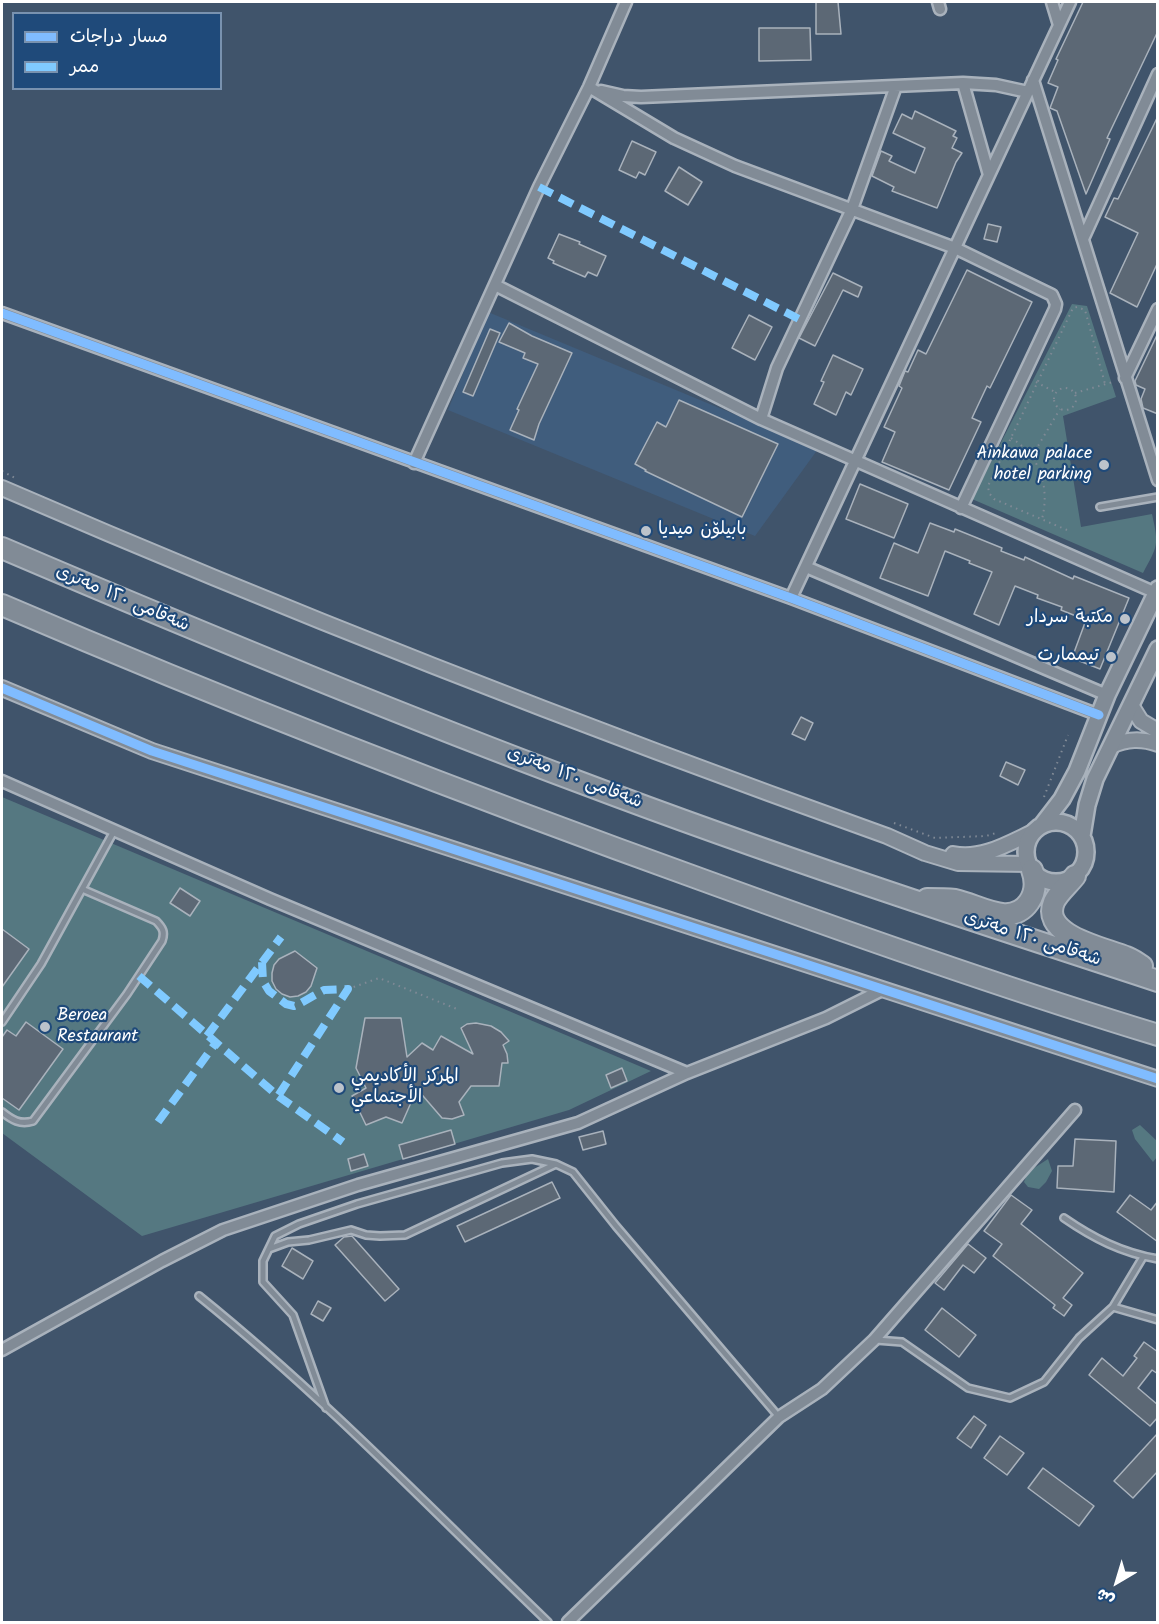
<!DOCTYPE html>
<html>
<head>
<meta charset="utf-8">
<style>
  body { margin:0 }
  #map { position:relative; width:1159px; height:1624px; overflow:hidden; background:#40546b; font-family:Kalam,"Playpen Sans Arabic",sans-serif }
  canvas { display:block }
  .frame { position:absolute; inset:0; border:3px solid #fff; pointer-events:none }
  .legend { position:absolute; left:12px; top:12px; width:210px; height:78px; box-sizing:border-box; background:#1f4a7a; border:2px solid #7992af; margin:0; padding:8px 10px; list-style:none; font-size:18px; color:#fff }
  .legend li { display:flex; align-items:center; gap:12px; height:30px }
  .legend b { width:30px; border:2px solid #7992af }
  .north { position:absolute; left:1087px; top:1552px; width:60px; height:60px; -webkit-text-stroke:4px #1f4a7a; paint-order:stroke; rotate:218deg; font-size:16px; font-weight:700; line-height:24px; text-align:center; color:#fff }
  .north::after { content:''; display:block; margin:auto; width:21px; height:27px; background:#fff; clip-path:polygon(50% 0,100% 100%,50% 72%,0 100%) }
</style>
</head>
<body>
<div id="map">
<canvas width="1159" height="1624"></canvas>
<div class="frame"></div>
<ul class="legend">
<li><b style="height:8px;background:#80bcff"></b>مسار دراجات</li>
<li><b style="height:8px;background:#80caff"></b>ممر</li>
</ul>
<div class="north">ش</div>
</div>
<script>
const g = document.querySelector('canvas').getContext('2d');
g.lineJoin = 'round';
function fill(path, color) {
  g.fillStyle = color;
  g.fill(path, 'evenodd');
}
function stroke(path, color, width, dash) {
  g.strokeStyle = color;
  g.lineWidth = width;
  g.lineCap = dash ? 'butt' : 'round';
  g.setLineDash(dash || []);
  g.stroke(path);
}
function write(font, color, halo, rows, align = 'center') {
  g.font = font + ' Kalam,"Playpen Sans Arabic",sans-serif';
  g.lineWidth = 4.5;
  g.setLineDash([]);
  g.textBaseline = 'middle';
  g.strokeStyle = halo;
  g.fillStyle = color;
  for (const [text, x, y, turn = 0] of rows) {
    g.save();
    g.translate(x, y);
    g.rotate((+turn || 0) * Math.PI / 180);
    g.textAlign = isNaN(turn) ? turn : align;
    if (halo) g.strokeText(text, 0, 0);
    g.fillText(text, 0, 0);
    g.restore();
  }
}
const built = new Path2D(`
  M488,312l330,137 -63,87 -307,-126z`);
const green = new Path2D(`
  M1072,304l15,2 29,91 -53,19 18,111 71,-13c7,32 6,31 -9,59l-171,-74z
  M2,797l649,274 -82,39 -427,126 -140,-103z
  M1140,1125l17,16v16l-4,5 -18,-23 -3,-9z
  M1048,1159l4,12 -6,11 -7,7 -11,-2 -4,-5 4,-10z`);
const building = new Path2D(`
  M816,2h22l3,32h-25z
  M1083,2h75v29l-51,107 3,1 -24,55 -29,-83 -7,-3 8,-21 -10,-4 10,-23 -2,-1z
  M759,28h51l1,32 -52,1z
  M915,111l41,20 -3,5 4,2 -5,10 10,5 -6,9 -19,46 -45,-17 2,-4 -22,-11 9,-25 11,5 -3,5 26,12 10,-25 -32,-15 9,-19 10,5z
  M1158,116v146l-21,45 -27,-14 28,-60 -33,-16 9,-19 4,1z
  M632,141l24,11 -11,23 -6,-3 -3,6 -17,-8z
  M679,167l23,15 -14,23 -23,-14z
  M988,224l13,3 -4,15 -13,-3z
  M559,234l21,8 -1,2 27,12 -9,20 -9,-4 -3,5 -32,-14 1,-2 -6,-3z
  M967,270l65,32 -42,86 -3,-2 -15,32 9,4 -32,68 -67,-28 13,-30 -11,-5 18,-39 -3,-2 6,-15 3,1 10,-22 8,4z
  M833,273l29,14 -4,10 -15,-7 -28,56 -16,-8z
  M749,315l23,12 -17,33 -23,-12z
  M509,323l23,13 40,17 -33,71 -5,16 -24,-10 9,-20 -2,-1 21,-45 -15,-6 2,-5 -26,-11z
  M490,329l10,4 -27,63 -10,-4z
  M1158,333v81l-15,-6 -2,-9 4,-10 -9,-4 -1,-4z
  M833,355l30,14 -12,26 -5,-3 -10,23 -22,-11 10,-22 -3,-1z
  M679,400l99,44 -36,73 -97,-46 1,-1 -11,-6 22,-42 9,5z
  M860,484l48,20 -14,34 -48,-19z
  M930,523l24,9 1,-3 47,19 -1,3 23,9 1,-3 48,22 1,-3 55,22 -29,71 -28,-11 14,-38 -25,-10 1,-3 -25,-9 1,-3 -23,-9 -16,39 -25,-11 18,-42 -23,-9 1,-2 -25,-10 -17,45 -48,-18 14,-35 24,10z
  M801,717l12,6 -8,17 -13,-6z
  M1006,762l19,8 -7,15 -18,-9z
  M180,888l20,13 -10,15 -20,-13z
  M2,929l27,20 -27,38z
  M295,951l22,17 -6,18 -5,6 -8,4 -8,1 -8,-3 -6,-5 -4,-8v-8l2,-8 5,-6z
  M365,1018h36l6,39 15,-14 11,7 8,-14 32,18 -12,-26 6,-4 9,-1 15,3 10,6 8,9 -6,4 4,9 1,9h-6l-3,23h-28l-12,16 5,13 -12,4 -10,-1 -25,-29 -15,34 -16,-6 -20,8 -14,-29 14,-8 -10,-20z
  M26,1022l37,27 -44,61 -17,-12v-61l5,-7 9,6z
  M622,1068l5,13 -16,7 -5,-13z
  M451,1130l4,14 -52,15 -4,-14z
  M603,1131l3,13 -23,6 -4,-13z
  M1075,1139l41,2 -2,51 -57,-4 1,-22h15z
  M364,1154l4,12 -17,5 -3,-12z
  M552,1182l8,16 -95,44 -8,-16z
  M1011,1195l21,15 -11,14 62,49 -20,25 9,7 -8,11 -11,-8 2,-3 -62,-49 9,-12 -18,-13z
  M1130,1195l21,15 7,-9v41l-41,-30z
  M352,1236l47,53 -14,12 -50,-56 9,-8z
  M968,1244l18,14 -12,15 -11,-8 -19,25 -9,-7z
  M292,1248l21,13 -10,18 -21,-13z
  M318,1301l13,7 -8,13 -12,-7z
  M942,1308l34,27 -17,22 -34,-27z
  M1144,1342l14,10v22l-6,-4 -14,18 20,17v12l-8,9 -61,-51 13,-17 21,18 14,-18 -3,-2z
  M974,1416l12,9 -15,23 -14,-10z
  M1158,1433v38l-25,27 -19,-17z
  M1000,1436l24,17 -17,22 -23,-17z
  M1043,1468l51,38 -15,20 -51,-38z`);
const path = new Path2D(`
  M1036,382l19,10
  M1054 399a11 11 0 1 1 22 0a11 11 0 1 1-22 0Z
  M1075,393l38,-11
  M1011,438c29,17 39,49 31,81
  M1032,456l28,-47
  M2,471l13,7
  M1067,530l-73,-31 -5,-6 -1,-7 85,-178 4,-1 8,3 20,74
  M1044,797l24,-62
  M894,823l41,15 51,-2 10,-3
  M348,989l31,-11 78,31`);
const service = new Path2D(`
  M1100,507l58,-10
  M2,1022l39,-58 73,-133
  M2,1112c10,8 18,13 31,9l94,-127 35,-53c3,-9 1,-13 -6,-20l-74,-32
  M1064,1218c29,20 58,35 94,41
  M269,1249l19,-7 21,-2 42,-10 15,5 14,1 25,-1 151,-71
  M199,1296c124,100 235,216 349,326
  M1113,1307l30,-50
  M876,1340l26,2 66,46 42,10 34,-16 35,-44 34,-31 45,13
  M326,1408l-33,-93 -30,-33v-21l12,-25 24,-12 58,-20 145,-41 30,-4 24,5 17,8 43,54 163,191`);
const minor = new Path2D(`
  M938,2l2,7
  M1052,2l7,23
  M1033,80l125,400
  M963,83l26,92
  M589,87l85,51 61,28 220,82 97,47 4,9 -1,5 -94,199
  M601,91l22,5 18,1 322,-14 33,2 32,7
  M1083,239l75,-165
  M495,285l266,134 395,174
  M2,313l789,285 308,117
  M1125,378l33,-69
  M761,419l16,-51 75,-159 44,-123
  M414,463l125,-276 50,-100 37,-85
  M806,567l301,128
  M791,598l279,-596
  M2,781l268,118 417,174
  M2,1350l160,-89 61,-31 135,-45 220,-62 109,-50 139,-55 58,-29
  M568,1622l211,-205 43,-28 52,-49 201,-230`);
const tertiary = new Path2D(`
  M2,488c291,126 586,241 885,348l38,17 33,10 71,1
  M2,688l150,63 1006,328
  M1131,705l10,16 17,10
  M1111,746c16,-7 30,-8 47,-2
  M953,854c29,6 56,-11 82,-23`);
const secondary = new Path2D(`
  M1026 852a30 30 0 1 1 60 0a30 30 0 1 1-60 0Z
  M1042,825l20,-26 15,-28 30,-76 51,-106
  M1082,836l5,-31 8,-26 63,-130`);
const motorway = new Path2D(`
  M2,548c192,82 385,162 580,235 190,72 383,135 576,198
  M2,605c233,100 470,192 709,278 148,54 296,106 447,152
  M1075,876c-7,9 -17,17 -21,26 -14,34 51,46 72,55 6,2 11,6 16,9
  M927,899c9,0 19,0 28,1 24,5 56,28 74,2 7,-10 7,-21 3,-32`);
const quiet = new Path2D(`
  M539,187l262,133
  M262,962l1,19 6,10 17,13 8,2 5,-2 25,-14 24,-1 -70,107
  M139,976l139,120 65,46
  M207,1036l74,-99
  M158,1122l57,-78`);
const cycleway = new Path2D(`
  M2,313l789,285 308,117
  M2,688l150,63 1006,328`);
const markers = [
  [1104,465,6,"#bcc3cb"],
  [646,531,6,"#bcc3cb"],
  [1125,619,6,"#bcc3cb"],
  [1111,657,6,"#bcc3cb"],
  [45,1027,6,"#bcc3cb"],
  [339,1088,6,"#bcc3cb"]
];
const poiNames = [
  ["Ainkawa palace",1092,455],
  ["hotel parking",1092,476],
  ["بابیلۆن میدیا",658,531,"left"],
  ["مكتبة سردار",1113,619],
  ["تیممارت",1099,657],
  ["Beroea",57,1017,"left"],
  ["Restaurant",57,1038,"left"],
  ["المركز الأكاديمي",351,1078,"left"],
  ["الأجتماعي",351,1099,"left"]
];
const streetNames = [
  ["شەقامی ١٢٠ مەتری",122,600,23],
  ["شەقامی ١٢٠ مەتری",574,779,21],
  ["شەقامی ١٢٠ مەتری",1032,940,18]
];
fill(built, '#405d7d');
fill(green, '#557881');
fill(building, '#5c6875');
stroke(building, '#a9b2bc', 1.5);
stroke(service, '#a9b2bc', 10);
stroke(minor, '#a9b2bc', 15);
stroke(tertiary, '#a9b2bc', 18);
stroke(secondary, '#a9b2bc', 20);
stroke(motorway, '#a9b2bc', 24);
stroke(path, '#808a96', 2, [1.5, 4.5]);
stroke(service, '#818b96', 5);
stroke(minor, '#818b96', 10);
stroke(tertiary, '#818b96', 14);
stroke(secondary, '#818b96', 15);
stroke(motorway, '#818b96', 20);
stroke(quiet, '#80caff', 8, [15, 8]);
stroke(cycleway, '#80bcff', 9);
for (const [x, y, r, color] of markers) {
  const dot = new Path2D();
  dot.arc(x, y, r, 0, 2 * Math.PI);
  g.fillStyle = color;
  g.fill(dot);
  stroke(dot, '#1f4a7a', 2);
}
write('18px', '#fff', '#1f4a7a', poiNames, 'right');
write('18px', '#fff', '#1f4a7a', streetNames);
</script>
</body>
</html>
